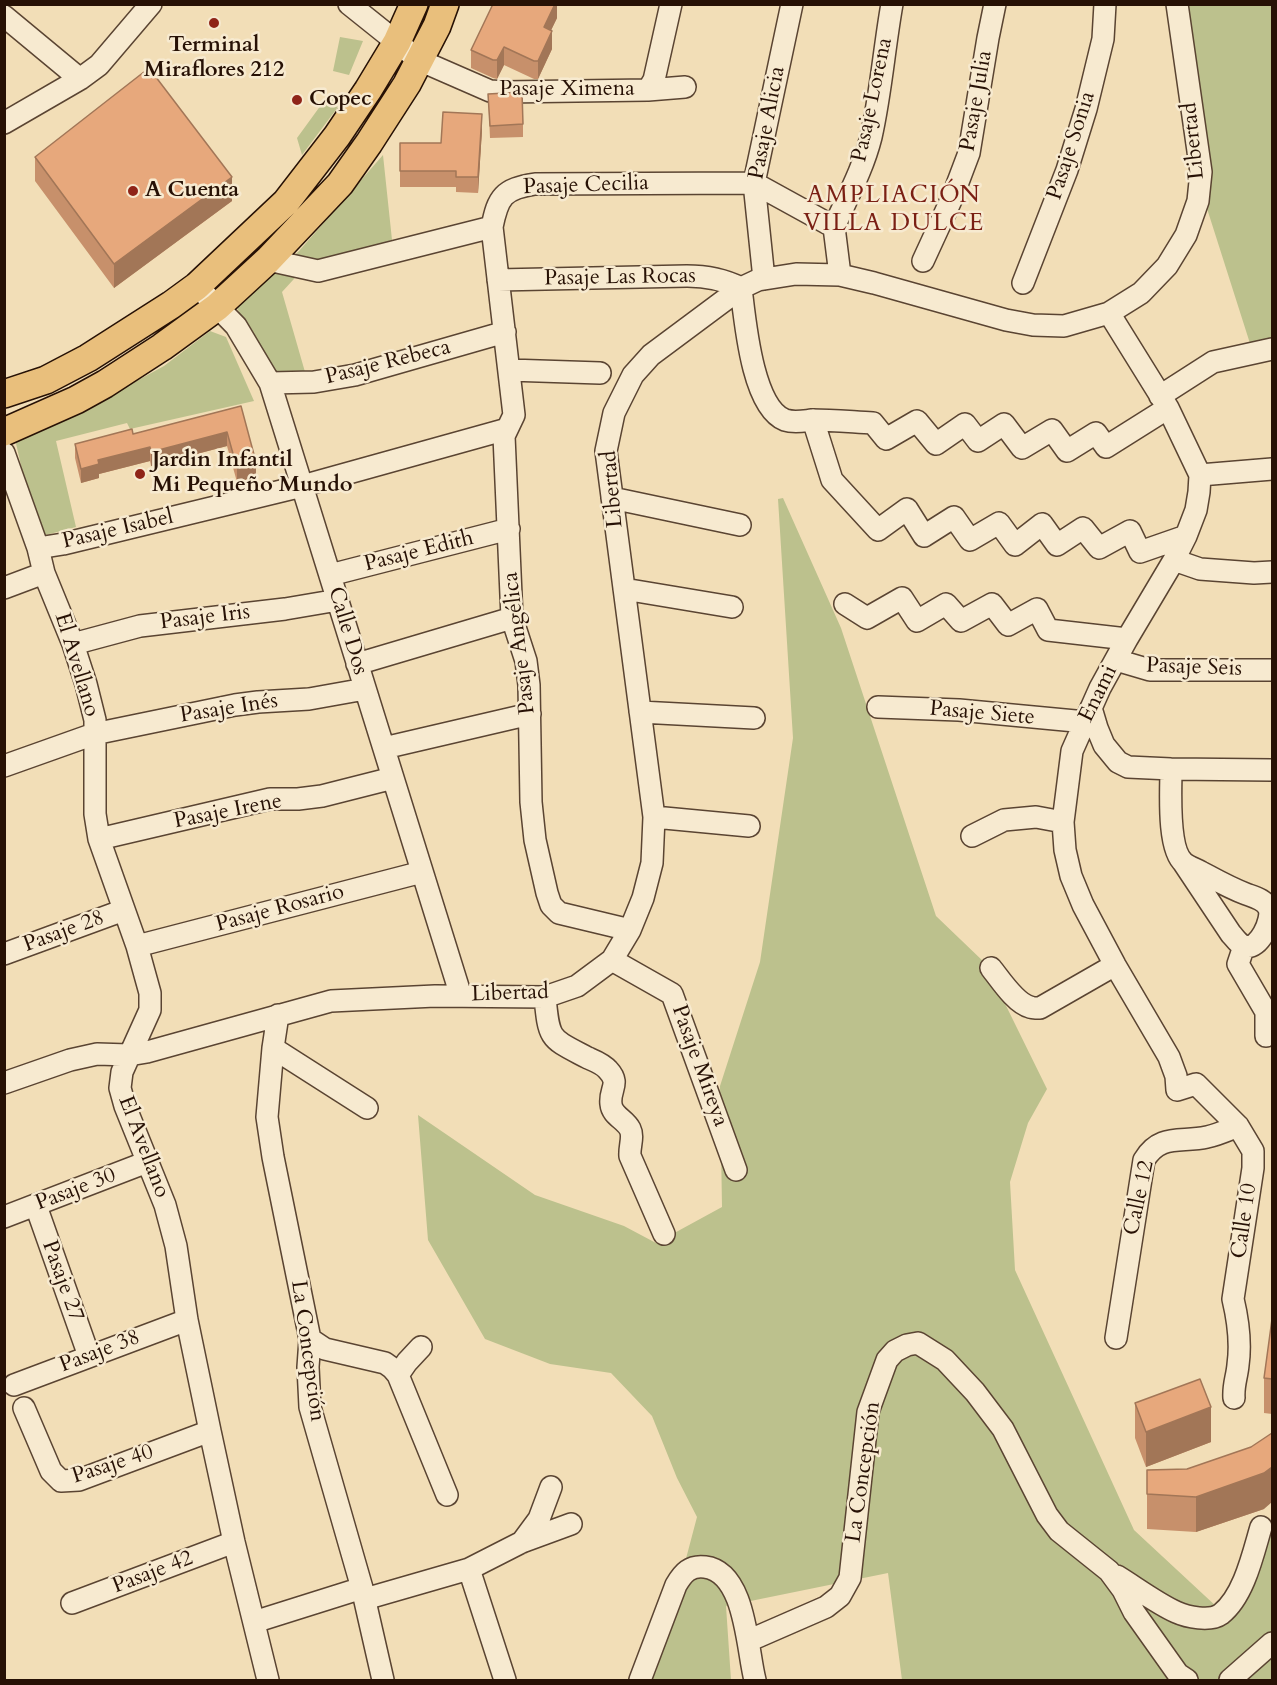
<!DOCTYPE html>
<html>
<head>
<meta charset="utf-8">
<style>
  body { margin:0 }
  #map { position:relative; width:1277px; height:1685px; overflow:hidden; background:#f2deb7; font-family:Cardo,serif }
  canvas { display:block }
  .frame { position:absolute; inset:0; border:6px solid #271105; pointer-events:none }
</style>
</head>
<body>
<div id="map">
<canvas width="1277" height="1685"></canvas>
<div class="frame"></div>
</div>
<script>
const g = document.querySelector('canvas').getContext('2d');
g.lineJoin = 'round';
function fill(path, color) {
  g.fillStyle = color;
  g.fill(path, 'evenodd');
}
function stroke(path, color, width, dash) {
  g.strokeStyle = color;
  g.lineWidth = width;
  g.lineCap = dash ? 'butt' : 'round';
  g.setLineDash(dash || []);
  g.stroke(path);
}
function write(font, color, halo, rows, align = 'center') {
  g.font = font + ' Cardo,serif';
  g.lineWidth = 5;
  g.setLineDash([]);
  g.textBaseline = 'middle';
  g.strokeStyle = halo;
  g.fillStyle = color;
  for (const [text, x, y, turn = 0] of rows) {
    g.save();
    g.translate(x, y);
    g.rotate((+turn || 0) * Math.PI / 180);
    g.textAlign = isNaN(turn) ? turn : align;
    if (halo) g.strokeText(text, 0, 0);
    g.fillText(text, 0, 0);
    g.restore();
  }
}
const green = new Path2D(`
  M1179,5h93v345l-18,6 -51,-160z
  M340,37l23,4 -14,34 -16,-4z
  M329,94l15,5 -42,56 -5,-17z
  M383,155l9,85 -88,28 -22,24 23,80 -35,10 -33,-74 62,-57z
  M210,331l16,6 28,64 -124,28 -3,-6 -71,18 20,86 -34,9 -15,-44 -12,-53 72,-31 77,-42z
  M783,498l58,130 95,288 49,47 62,126 -19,34 -18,59 5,88 119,260 84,78 54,-75v147h-370l-14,-107 -162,33 5,74h-81l6,-8 41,-155 -20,-39 -25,-62 -41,-43 -61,-9 -65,-25 -57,-99 -10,-125 117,80 89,31 32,17 66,-36 -2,-121 40,-124 33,-224 -15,-239z`);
const minor = new Path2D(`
  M349,4l70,56 71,31 15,1 143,-2 37,-3
  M4,16l76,63
  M648,90l6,-10 17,-76
  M4,123l76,-44 19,-14 52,-61
  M834,227l6,48
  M268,260l50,11 174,-44
  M923,261l29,-63 17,-45 19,-115 7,-34
  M764,279l-10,-96 38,-179
  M498,280l189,-4c20,0 36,3 54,12 4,32 11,119 44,132 9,3 18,1 27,0 20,0 41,2 61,3l13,16 31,-18 19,23 29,-20 13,17 26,-17 18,24 30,-18 15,21 29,-18 10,14 62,-39
  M1023,283l44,-113 19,-61 17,-70 2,-35
  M197,286l39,40 34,57 191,613
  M1109,313l59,95 32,67 -1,17 -3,18 -10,26 -12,24 -47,79 -27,49 -28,63 -9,71 2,28 6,26 12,29 32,60 54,92 7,19 1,14 19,-6 42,42 15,25v17l-20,131c5,21 8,45 5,66 -1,12 -5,20 -4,33
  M509,370l91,3
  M270,383l44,-1 41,-7 150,-43
  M1160,396l53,-34 59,-13
  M813,420l19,60 46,50 29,-21 17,27 30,-19 16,23 29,-17 16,22 27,-21 15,21 26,-17 16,20 31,-17 10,21 46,-16
  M4,453l34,95 6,25 29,71 13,40 9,36v94l4,25 38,107 13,47v17l-28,62 -2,16 5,18 40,99 11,41 11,74 23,111 24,111 34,138
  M1200,475l72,-6
  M612,498l128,27
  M38,548l25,-4 239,-58 205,-57
  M1174,560l26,9 54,4 18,-1
  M330,575l179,-46
  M4,588l40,-15
  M624,589l108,18
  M845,604l22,14 35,-20 15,23 29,-17 15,17 31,-17 16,21 29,-16 11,21 79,9
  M73,644l67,-18 145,-17 53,-9
  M1116,660l34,10h122
  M357,664l155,-46
  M878,707l81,3 127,12
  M1091,708l6,20 7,17 14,17 10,5 43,2 101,1
  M640,712l114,6
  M384,748l146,-34
  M4,766l90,-32 141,-29 23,-3 51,-3 56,-10
  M1171,769c0,21 -4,80 13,94 5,4 12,6 17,9 15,8 29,16 45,22 8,3 20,6 23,15 4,10 -10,42 -24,37 -6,-1 -10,-8 -14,-12l-48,-72
  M654,817l95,9
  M972,836l32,-16 32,-3 27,5
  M99,839l171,-40h28l24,-3 71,-18
  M630,930l-71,-17 -8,-8 -4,-12 -12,-53 -4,-38 -2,-117 -3,-24 -14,-43 -8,-182 10,-21 -22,-188c6,-30 11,-38 43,-43l219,-1 80,44c13,-29 29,-58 37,-90 10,-44 13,-88 21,-133
  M137,946l285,-74
  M1244,946l-6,18 28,48v24
  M4,954l120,-44
  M612,960l60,34 64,176
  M991,968c9,11 24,35 39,39 2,1 8,1 10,1l75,-43
  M545,997c4,44 5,41 43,61 7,3 15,6 20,12 13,14 1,19 3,34 1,12 14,15 19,25 4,8 -1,18 0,27l34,78
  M278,1015l-5,33 -6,69 6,40 37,182 -2,28 2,40 52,181 21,92
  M273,1048l94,60
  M4,1083l66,-23 27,-6 32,1 18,-3 184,-51 104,-5 110,1 32,-11 35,-26 18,-30 13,-32 9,-35 2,-46 -48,-366 8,-38 19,-38 18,-20 90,-67 17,-8 38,-6 44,1 34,8 132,37 27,5 31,1 45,-13 32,-20 26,-27 19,-31 12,-34 3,-29 -24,-168
  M36,1206l53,150
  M4,1217l143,-55
  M1116,1338l28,-178c16,-27 37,-17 63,-23 10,-2 21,-7 31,-11
  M310,1339l15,10 60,14 7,5 6,7 49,120
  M398,1375l9,-13 14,-15
  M14,1385l173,-65
  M24,1408l27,63 10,10 18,-1 131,-49
  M522,1542l17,-23 12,-32
  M469,1569l36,111
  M1117,1576c18,11 41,28 59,36 11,5 34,10 45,2 23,-18 32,-60 40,-87
  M365,1599l104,-30 53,-27 49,-18
  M72,1603l162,-61
  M254,1622l108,-34
  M748,1641l78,-34 14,-11 10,-18 18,-166 19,-52 8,-9 12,-6 11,-2 27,17 30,32 28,37 44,86 12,16 50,40 14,19 11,22 44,62 9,6
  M640,1680l36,-95c7,-12 14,-20 29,-18 41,5 42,83 50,113
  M1230,1680l42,-37`);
const major = new Path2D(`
  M4,394l42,-14 42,-22 83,-53 26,-19 89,-84 51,-66 31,-46 29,-48 17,-38
  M4,432l72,-32 29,-16 57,-37 55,-40 51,-47 72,-76 29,-41 38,-59 30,-58 8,-22`);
const wall = new Path2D(`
  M557,4v14l-6,12 1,19 -14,30h-4l-30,-14 -7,14 -4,-1 -22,-10v-18l51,-45z
  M488,94l35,30v13l-33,1z
  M482,130l-4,63 -22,-1v-5h-56v-44h41z
  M35,157l197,44 -118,87 -79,-107z
  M241,406l15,71 -19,5 -10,-36 -76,20 -1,-5 -51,13v4l-18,5 -6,-25v-14l58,-10z
  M1272,1319v95l-8,-1v-35z
  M1135,1403l76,39 -65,25 -11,-29z
  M1147,1470l117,39 -68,23 -49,-3z`);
const shadedWall = new Path2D(`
  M555,4h2v14l-13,27v-18z
  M552,31v18l-14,30v-18z
  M504,47v18l-7,14v-19z
  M482,114v16l-4,63v-16z
  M232,177v24l-118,87v-24z
  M227,432v14l-76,20v-14z
  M150,447v14l-51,13v4l-18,5v-14l17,-9z
  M256,462v15l-19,5v-14z
  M1211,1407v35l-65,25v-35z
  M1272,1467v35l-8,7 -68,23v-35z`);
const building = new Path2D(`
  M493,4h62l-11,23 8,4 -14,30h-4l-30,-14 -7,13h-4l-22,-10z
  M149,68l83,109 -118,87 -79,-107z
  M522,92l1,32 -33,2 -2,-32z
  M443,112l39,2 -4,63h-22v-6h-56v-28h41z
  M241,406l15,56 -19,6 -10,-36 -76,20 -1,-5 -52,13 1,4 -18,5 -6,-25 57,-15 1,5z
  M1272,1319v60l-8,-1z
  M1200,1379l11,28 -65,25 -11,-29z
  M1272,1433v34l-8,6 -68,24 -49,-3v-24l40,-1 64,-22z`);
const markers = [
  [214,23,6,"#8f2418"],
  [297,100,6,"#8f2418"],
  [133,191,6,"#8f2418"],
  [140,474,6,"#8f2418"]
];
const poiNames = [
  ["Terminal",214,46,"center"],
  ["Miraflores 212",214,71,"center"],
  ["Copec",309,100],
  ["A Cuenta",145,191],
  ["Jardin Infantil",152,461],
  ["Mi Pequeño Mundo",152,486]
];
const streetNames = [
  ["Pasaje Ximena",567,90],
  ["Pasaje Lorena",873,100,-78],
  ["Pasaje Julia",977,101,-80],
  ["Pasaje Alicia",768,123,-79],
  ["Libertad",1194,141,-96],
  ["Pasaje Sonia",1072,146,-72],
  ["Pasaje Cecilia",586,186,-2],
  ["Pasaje Las Rocas",620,278,-1],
  ["Pasaje Rebeca",388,363,-14],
  ["Libertad",613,489,-95],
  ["Pasaje Isabel",118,530,-13],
  ["Pasaje Edith",419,552,-14],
  ["Pasaje Iris",205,618,-7],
  ["Calle Dos",347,631,73],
  ["Pasaje Angélica",520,643,-97],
  ["El Avellano",76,665,73],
  ["Pasaje Seis",1194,668,2],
  ["Enami",1099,694,-64],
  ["Pasaje Inés",229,709,-9],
  ["Pasaje Siete",982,714,5],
  ["Pasaje Irene",228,812,-11],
  ["Pasaje Rosario",280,909,-15],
  ["Pasaje 28",64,932,-20],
  ["Libertad",510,994,-2],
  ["Pasaje Mireya",699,1066,70],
  ["El Avellano",143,1147,69],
  ["Pasaje 30",76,1190,-21],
  ["Calle 12",1140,1198,-78],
  ["Calle 10",1245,1221,-82],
  ["Pasaje 27",62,1281,70],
  ["La Concepción",307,1351,82],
  ["Pasaje 38",100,1352,-21],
  ["Pasaje 40",113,1465,-18],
  ["La Concepción",864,1472,-82],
  ["Pasaje 42",153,1573,-21]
];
const neighbourhoodNames = [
  ["AMPLIACIÓN",894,196],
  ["VILLA DULCE",894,224]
];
fill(green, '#bcc18d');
stroke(minor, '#5a4432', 24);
stroke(major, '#271105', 30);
stroke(minor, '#f7ead0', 21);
stroke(major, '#e9bf7c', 27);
fill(wall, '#c7906b');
fill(shadedWall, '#a27657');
fill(building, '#e7a87c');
stroke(building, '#a27657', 1.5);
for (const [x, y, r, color] of markers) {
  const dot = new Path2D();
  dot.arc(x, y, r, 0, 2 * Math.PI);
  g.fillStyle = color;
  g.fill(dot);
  stroke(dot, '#f7ead0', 2);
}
write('bold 22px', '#271105', '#f7ead0', poiNames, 'left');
write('22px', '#271105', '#f7ead0', streetNames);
g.letterSpacing = '1.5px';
write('24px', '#7a1f14', '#f7ead0', neighbourhoodNames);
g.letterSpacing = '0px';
</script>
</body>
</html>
